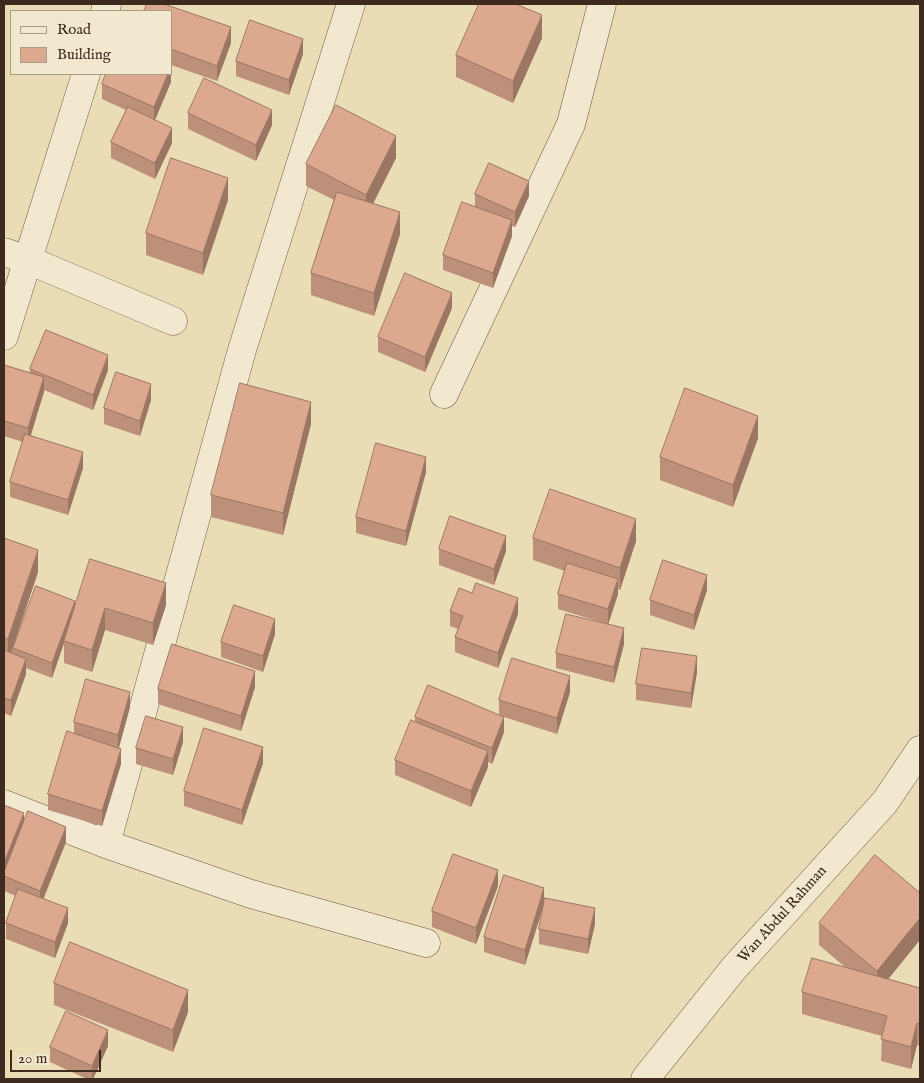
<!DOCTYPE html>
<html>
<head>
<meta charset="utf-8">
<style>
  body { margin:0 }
  #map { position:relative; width:924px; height:1083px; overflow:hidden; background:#eadcb5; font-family:"IM FELL English",serif }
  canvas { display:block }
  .frame { position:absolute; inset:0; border:5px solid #3e2a1e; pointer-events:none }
  .legend { position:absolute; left:10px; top:10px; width:162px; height:65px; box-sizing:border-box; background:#f1e8cf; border:1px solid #a99c88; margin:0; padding:6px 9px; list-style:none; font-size:15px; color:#3e2a1e }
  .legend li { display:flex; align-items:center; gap:10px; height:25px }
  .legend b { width:25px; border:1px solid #a99c88 }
  .scale { position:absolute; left:10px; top:1050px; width:91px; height:22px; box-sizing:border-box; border:2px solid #3e2a1e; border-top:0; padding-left:6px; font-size:15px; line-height:18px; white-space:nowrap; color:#3e2a1e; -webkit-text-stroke:4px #f1e8cf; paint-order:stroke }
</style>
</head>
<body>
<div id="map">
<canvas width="924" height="1083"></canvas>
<div class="frame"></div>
<ul class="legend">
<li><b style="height:6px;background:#f1e8cf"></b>Road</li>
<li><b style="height:14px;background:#dca88e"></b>Building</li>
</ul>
<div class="scale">20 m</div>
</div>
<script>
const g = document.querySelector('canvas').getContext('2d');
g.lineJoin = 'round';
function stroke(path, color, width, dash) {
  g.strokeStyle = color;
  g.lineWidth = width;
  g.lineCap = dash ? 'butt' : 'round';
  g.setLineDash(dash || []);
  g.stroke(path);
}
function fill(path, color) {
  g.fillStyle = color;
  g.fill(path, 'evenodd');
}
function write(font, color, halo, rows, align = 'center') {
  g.font = font + ' "IM FELL English",serif';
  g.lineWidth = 4.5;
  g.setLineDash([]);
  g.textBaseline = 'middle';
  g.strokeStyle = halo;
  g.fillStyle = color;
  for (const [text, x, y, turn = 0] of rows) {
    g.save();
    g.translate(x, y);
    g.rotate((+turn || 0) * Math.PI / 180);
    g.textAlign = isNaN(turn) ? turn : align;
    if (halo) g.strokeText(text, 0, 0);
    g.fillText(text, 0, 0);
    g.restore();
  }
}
const minor = new Path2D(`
  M105,11l2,-7
  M4,252l24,8 145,61
  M4,336l82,-262
  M444,394l127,-270 31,-120
  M4,804l102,40 145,50 175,49
  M106,844l136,-494 109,-346
  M645,1079l90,-112 150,-165 35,-52`);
const wall = new Path2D(`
  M171,11l60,32 -14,38 -46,-16z
  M542,38l-29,65 -57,-26v-22z
  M303,54l-14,41 -53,-19v-15z
  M171,74v8l-16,38 17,23 -17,36 -44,-21v-16l15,-32 -24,-11v-15z
  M188,113l84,12 -16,36 -68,-32z
  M396,158l-23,46 27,30 -26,82 -63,-21v-22l23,-73 -28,-14v-22z
  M475,194l54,2 -14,31 -3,-1v10l-19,52 -50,-18v-15l32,-48z
  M228,200l-25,75 -57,-20v-22z
  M452,308l-27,64 -47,-20v-15z
  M4,365l26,8v-4l78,1 -15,40 -49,-20 -13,45 52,33 -15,47 -58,-18v-15l13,-40 -19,-6z
  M151,400l-11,36 -36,-12v-16z
  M311,424l-28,111 -72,-18v-22z
  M758,438l-25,69 -73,-27v-23z
  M426,472l-20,74 -50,-13v-16z
  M4,538l34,34 -22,67 59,-30 91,-4 -13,40 -48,-15 -13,42 -28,-9v-20l-12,35 -26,-10v6l-15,42 -7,-3z
  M533,538l103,3 -16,49 -2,-1v5l-10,30 16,20 -10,39 -58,-15v-15l48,-30 -46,-14v-15l7,-23 -32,-11z
  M439,549l67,2 -12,34 -55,-20z
  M707,590l-13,40 -44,-15v-15z
  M450,611l68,3 -20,54 -43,-16v-15l3,-8 -8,-3z
  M275,634l-12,38 -42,-15v-15z
  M697,672l-6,36 -55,-8v-16z
  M255,687l-14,44 -83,-27v-15z
  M570,692l-13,42 -53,-17v15l-12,32 -4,-2v5l-17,40 -76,-32v-15l20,-39v-4l84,-2v-15z
  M130,707l-11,41 2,16 -19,62 -54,-16v-16l26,-61v-11z
  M183,742l-10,33 -37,-11v-16z
  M263,763l-21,62 -58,-19v-15z
  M4,805l20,17 42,20 -22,56 24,25 -13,35 -49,-19v-16l10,-27 -12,-5z
  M498,886l-22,58 -44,-17v-16z
  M544,902l51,22 -7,30 -49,-10v-15l5,-24 -19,60 -41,-13v-15z
  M819,923l69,56 32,9v58l-3,-1 -6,24 -30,-8 1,-25 -80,-22v-22l43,-25 -26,-22z
  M54,983l134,29 -15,40 -119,-47z
  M108,1046l-15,33h-6l-37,-17v-15z`);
const shadedWall = new Path2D(`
  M542,15v23l-29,65v-22z
  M231,27v16l-14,38v-15z
  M303,39v15l-14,41v-15z
  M168,74h3v8l-17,40v-15z
  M272,110v15l-16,36v-16z
  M172,128v15l-17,36v-16z
  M396,136v22l-30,59v-22z
  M228,178v22l-25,75v-22z
  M529,181v15l-14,31v-15z
  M400,212v22l-26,82v-23z
  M512,220v16l-19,52v-15z
  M452,293v15l-27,64v-15z
  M108,355v15l-15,40v-15z
  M44,377v15l-16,52v-16z
  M151,384v16l-11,36v-15z
  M311,402v22l-28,111v-22z
  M758,416v22l-25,69v-22z
  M83,452v16l-15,47v-15z
  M426,457v15l-20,74v-15z
  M636,519v22l-16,49v-22z
  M506,536v15l-12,34v-16z
  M38,550v22l-30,89v-22z
  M707,575v15l-13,40v-15z
  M618,579v15l-10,31v-16z
  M166,583v22l-13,40v-22z
  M518,598v16l-20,54v-15z
  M75,601v15l-11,25v2l-12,35v-15z
  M105,608v22l-13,42v-22z
  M275,619v15l-12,38v-16z
  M624,628v16l-10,39v-16z
  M697,656v16l-6,36v-15z
  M26,659v15l-15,42v-16z
  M255,671v16l-14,44v-15z
  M570,676v16l-13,42v-16z
  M130,692v15l-12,43v-15z
  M504,717v15l-12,32v-16z
  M183,727v15l-10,33v-16z
  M263,747v16l-21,62v-15z
  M121,749v15l-19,62v-15z
  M488,751v16l-17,40v-16z
  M24,813v15l-20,48v-13z
  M66,827v15l-26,64v-15z
  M498,870v16l-22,58v-16z
  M544,888v15l-19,62v-15z
  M68,908v15l-13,35v-16z
  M595,908v16l-7,30v-15z
  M920,918v22l-43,53v-22z
  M188,990v22l-15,40v-22z
  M917,1023v22l-6,24v-22z
  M108,1030v16l-15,33h-1v-13z`);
const building = new Path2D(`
  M147,4h17l67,23 -14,39 -46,-17v-38h-27z
  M479,4h37l26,11 -29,66 -57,-26z
  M250,20l53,19 -14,41 -53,-19z
  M106,74h62l-14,33 -52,-23z
  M204,78l68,32 -16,35 -68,-32z
  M336,105l60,31 -30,59 -60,-31z
  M128,107l44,21 -17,35 -44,-21z
  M171,158l57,20 -25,75 -57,-20z
  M489,163l40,18 -14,31 -40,-18z
  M337,192l63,20 -26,81 -63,-20z
  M462,202l50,18 -19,53 -50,-18z
  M405,273l47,20 -27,64 -47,-20z
  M46,330l62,25 -15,40 -63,-26z
  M4,365l40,12 -16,51 -24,-7z
  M116,372l35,12 -11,37 -36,-13z
  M240,383l71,19 -28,111 -72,-18z
  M685,388l73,28 -25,69 -73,-28z
  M25,434l58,18 -15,48 -58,-18z
  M376,443l50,14 -20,74 -50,-14z
  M550,489l86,30 -16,49 -87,-30z
  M450,516l56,20 -12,33 -55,-20z
  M4,538l34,12 -30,89 -4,-1z
  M90,559l76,24 -13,40 -48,-15 -13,42 -28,-9z
  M663,560l44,15 -13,40 -44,-15z
  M567,563l51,16 -10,30 -50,-15z
  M476,583l42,15 -20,55 -43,-16 8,-21 -13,-5 9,-23 13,5z
  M36,586l39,15 -23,62 -39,-15z
  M234,605l41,14 -12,37 -42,-14z
  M566,614l58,14 -10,39 -58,-14z
  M172,644l83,27 -14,45 -83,-27z
  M642,648l55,8 -6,37 -55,-9z
  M4,650l22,9 -15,41 -7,-2z
  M512,658l58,18 -13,42 -58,-18z
  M86,679l44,13 -12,43 -44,-13z
  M428,685l76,32 -12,31 -77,-31z
  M146,716l37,11 -10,32 -37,-11z
  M411,720l77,31 -17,40 -76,-31z
  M204,728l59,19 -21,63 -58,-19z
  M67,731l54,18 -19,62 -54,-17z
  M4,805l20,8 -20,50z
  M28,811l38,16 -26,64 -36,-15v-4z
  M453,854l45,16 -22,58 -44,-17z
  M875,855l45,38v25l-43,53 -58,-48z
  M504,875l40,13 -19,62 -41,-13z
  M18,889l50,19 -13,34 -49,-19z
  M545,898l50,10 -7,31 -49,-10z
  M70,942l118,48 -15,40 -119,-47z
  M812,958l108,30v36l-3,-1 -6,24 -30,-8 6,-23 -85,-24z
  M66,1011l42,19 -16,36 -42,-19z`);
const streetNames = [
  ["Wan Abdul Rahman",783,915,-48]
];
stroke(minor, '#695644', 29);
stroke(minor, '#f1e8cf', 28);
fill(wall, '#bd907a');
fill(shadedWall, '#9a7663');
fill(building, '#dca88e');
stroke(building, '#9a7663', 1);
write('15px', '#3e2a1e', '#f1e8cf', streetNames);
</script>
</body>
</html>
